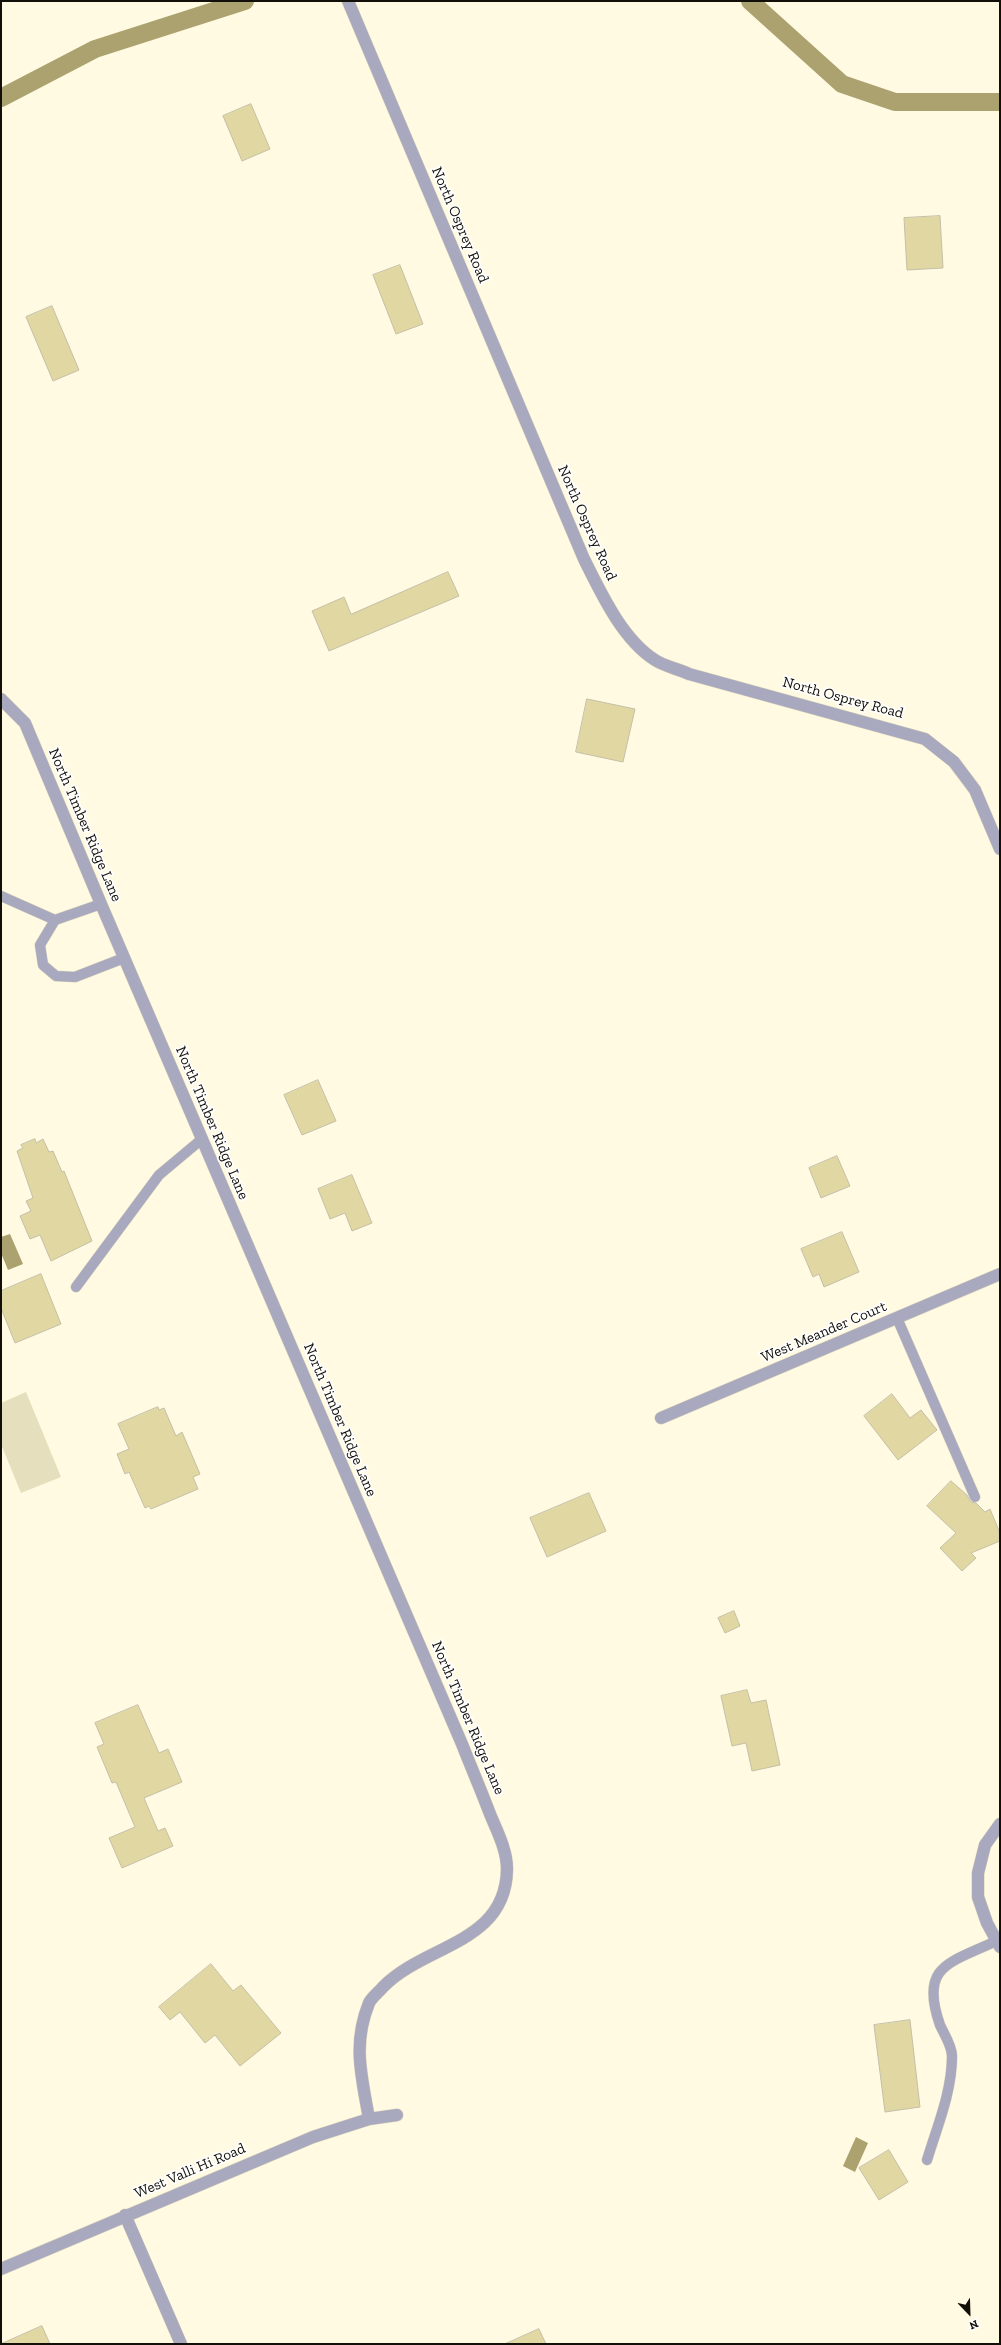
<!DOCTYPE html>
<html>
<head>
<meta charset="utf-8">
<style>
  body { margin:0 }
  #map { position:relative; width:1001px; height:2345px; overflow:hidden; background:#fffae1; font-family:"Zilla Slab",serif }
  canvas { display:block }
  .frame { position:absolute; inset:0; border:2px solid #110f07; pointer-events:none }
  .north { position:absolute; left:949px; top:2293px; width:40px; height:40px; -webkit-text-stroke:3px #fff; paint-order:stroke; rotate:157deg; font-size:11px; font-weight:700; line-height:16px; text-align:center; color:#110f07 }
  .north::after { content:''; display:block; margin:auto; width:14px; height:18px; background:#110f07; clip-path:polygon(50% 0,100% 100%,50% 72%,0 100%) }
</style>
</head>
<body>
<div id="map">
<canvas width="1001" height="2345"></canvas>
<div class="frame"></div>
<div class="north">N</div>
</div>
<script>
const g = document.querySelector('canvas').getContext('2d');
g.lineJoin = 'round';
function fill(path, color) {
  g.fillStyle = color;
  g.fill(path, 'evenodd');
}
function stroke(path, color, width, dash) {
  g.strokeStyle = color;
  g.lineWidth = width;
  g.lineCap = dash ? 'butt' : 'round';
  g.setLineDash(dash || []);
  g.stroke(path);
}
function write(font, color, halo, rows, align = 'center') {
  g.font = font + ' "Zilla Slab",serif';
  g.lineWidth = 3.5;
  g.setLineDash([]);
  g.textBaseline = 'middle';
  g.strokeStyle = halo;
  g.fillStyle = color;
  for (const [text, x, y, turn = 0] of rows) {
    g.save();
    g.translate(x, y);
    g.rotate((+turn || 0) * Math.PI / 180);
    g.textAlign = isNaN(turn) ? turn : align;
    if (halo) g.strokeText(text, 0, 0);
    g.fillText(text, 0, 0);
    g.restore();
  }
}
const green = new Path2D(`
  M26,1392l35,85 -40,16 -20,-49v-41z`);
const water = new Path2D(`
  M10,1234l13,30 -15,6 -7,-17v-16z
  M856,2137l12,6 -13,29 -12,-6z`);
const canal = new Path2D(`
  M750,1l92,83 53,18h105
  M1,98l94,-49 150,-48`);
const building = new Path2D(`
  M251,104l19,45 -28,12 -19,-45z
  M940,216l3,52 -36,2 -3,-52z
  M400,265l23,59 -27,10 -23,-59z
  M52,306l27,64 -26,11 -27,-64z
  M448,572l11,24 -130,55 -17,-40 32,-14 7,17z
  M587,699l48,10 -12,53 -47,-10z
  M318,1080l18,41 -34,14 -18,-40z
  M35,1139l1,4 7,-4 6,13 4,-1 9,21 2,-1 28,70 -41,20 -11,-26 -10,4 -10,-23 11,-5 -5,-10 7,-3 -16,-47 6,-3 -2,-3z
  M837,1156l13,30 -29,12 -12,-30z
  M352,1175l20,48 -20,8 -7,-18 -15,6 -12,-30z
  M842,1232l17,40 -35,15 -5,-13 -6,3 -12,-28z
  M41,1274l20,50 -46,19 -14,-35v-17z
  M892,1394l18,24 11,-8 16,20 -39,30 -34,-44z
  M158,1407l1,3 5,-2 12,28 6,-4 18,42 -7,3 5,12 -47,20 -2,-3 -4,2 -16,-36 -4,2 -8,-20 12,-5 -11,-25z
  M951,1481l16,14 4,7 5,1 9,9 5,-3 10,24v8l-29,12 5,5 -14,13 -22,-23 16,-15 -29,-27z
  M589,1493l17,38 -59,26 -17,-39z
  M734,1611l6,15 -15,7 -7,-15z
  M747,1690l4,13 15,-3 14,65 -28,6 -6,-28 -14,3 -11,-50z
  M138,1705l21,48 9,-4 14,33 -38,16 14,33 7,-3 8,18 -51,22 -13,-30 26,-11 -19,-45 -4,1 -15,-36 7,-3 -9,-21z
  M211,1964l22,27 8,-6 40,48 -41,33 -25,-31 -10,8 -25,-31 -10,8 -11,-13z
  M910,2020l10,87 -35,5 -11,-87z
  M889,2150l19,32 -29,18 -20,-32z
  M42,2326l8,18h-49z
  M539,2329l7,15h-41z`);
const service = new Path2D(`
  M1,896l54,24 46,-16
  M55,920l-15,25 3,20 13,11 19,1 49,-19
  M76,1287l83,-112 43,-36
  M897,1318l78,179
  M927,2160c10,-33 25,-68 25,-104 0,-10 -8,-22 -12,-31 -21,-60 10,-62 56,-84`);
const minor = new Path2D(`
  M348,1l236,558c17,34 38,80 71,101 9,6 23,9 34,14l236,65 29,23 21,28 25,59
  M1,699l24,24 76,181 361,840c9,23 19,46 28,70 7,17 17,36 17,55 -1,75 -82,75 -124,118 -4,5 -11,10 -14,16 -17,42 -7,74 0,116
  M661,1418l339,-144
  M1000,1824l-15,21 -7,28v24l9,26 13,24
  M125,2215l56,129
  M1,2269l312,-132 56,-18 28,-4`);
const streetNames = [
  ["North Osprey Road",460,225,67],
  ["North Osprey Road",587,523,66],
  ["North Osprey Road",843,698,15],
  ["North Timber Ridge Lane",85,825,67],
  ["North Timber Ridge Lane",212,1123,67],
  ["West Meander Court",824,1332,-23],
  ["North Timber Ridge Lane",340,1420,67],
  ["North Timber Ridge Lane",468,1718,67],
  ["West Valli Hi Road",190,2171,-23]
];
fill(green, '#e6dfbd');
fill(water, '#aca270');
stroke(canal, '#aca270', 18);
fill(building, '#e1d7a3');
stroke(building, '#c4bfa7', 1);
stroke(service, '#d9d4be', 11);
stroke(minor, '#d9d4be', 13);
stroke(service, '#a8a8be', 10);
stroke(minor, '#a8a8be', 12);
write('15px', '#110f07', '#fff', streetNames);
</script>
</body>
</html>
